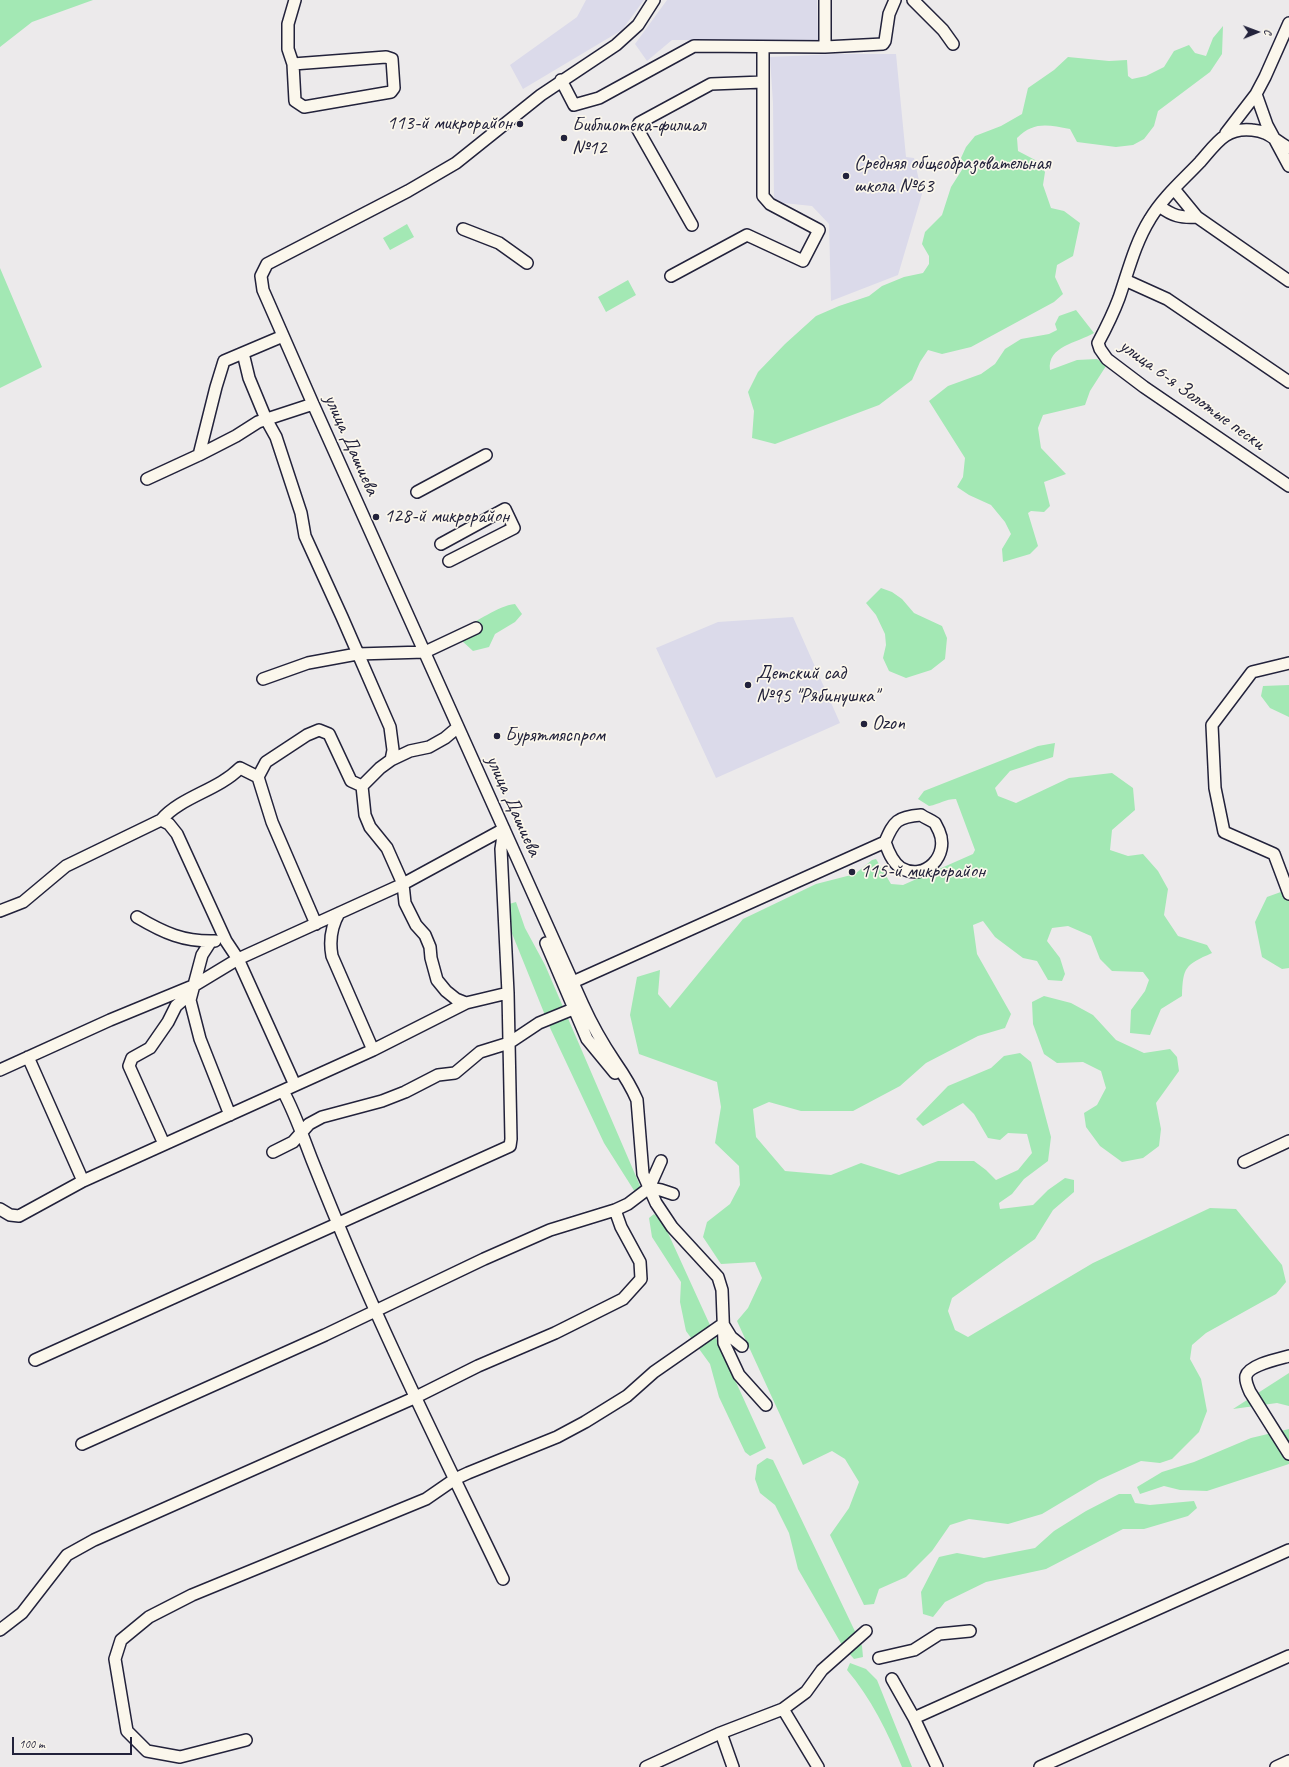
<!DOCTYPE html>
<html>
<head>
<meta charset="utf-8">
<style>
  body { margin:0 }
  #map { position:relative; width:1289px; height:1767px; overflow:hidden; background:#eceaeb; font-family:Caveat,sans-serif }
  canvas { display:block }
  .north { position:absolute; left:1237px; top:12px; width:40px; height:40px; -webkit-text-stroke:3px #fbf7ec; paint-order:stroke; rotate:89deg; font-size:11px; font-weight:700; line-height:16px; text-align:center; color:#22223b }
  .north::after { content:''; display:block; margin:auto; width:14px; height:18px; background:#22223b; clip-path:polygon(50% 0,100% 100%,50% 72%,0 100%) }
  .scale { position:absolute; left:12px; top:1737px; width:120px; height:18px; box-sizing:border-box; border:2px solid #22223b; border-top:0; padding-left:5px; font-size:12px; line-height:14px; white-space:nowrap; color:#22223b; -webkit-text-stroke:3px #fbf7ec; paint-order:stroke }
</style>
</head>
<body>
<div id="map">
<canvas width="1289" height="1767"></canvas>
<div class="north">С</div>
<div class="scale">100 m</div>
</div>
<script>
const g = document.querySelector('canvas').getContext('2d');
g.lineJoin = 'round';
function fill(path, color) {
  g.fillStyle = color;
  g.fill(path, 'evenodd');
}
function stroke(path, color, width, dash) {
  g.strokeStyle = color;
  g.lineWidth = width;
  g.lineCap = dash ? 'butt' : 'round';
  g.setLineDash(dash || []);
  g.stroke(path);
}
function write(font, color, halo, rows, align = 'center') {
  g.font = font + ' Caveat,sans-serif';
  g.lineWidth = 3.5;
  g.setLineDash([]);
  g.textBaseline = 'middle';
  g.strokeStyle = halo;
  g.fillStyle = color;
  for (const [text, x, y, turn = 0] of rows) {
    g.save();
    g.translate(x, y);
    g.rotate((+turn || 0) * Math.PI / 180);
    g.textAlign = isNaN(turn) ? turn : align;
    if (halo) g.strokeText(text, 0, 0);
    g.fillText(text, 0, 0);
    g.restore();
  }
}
const built = new Path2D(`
  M586,0h58l-22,30 -99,59 -13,-24 67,-48z
  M667,0h150l1,40h-146l-25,21 -12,-17z
  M837,54h59l10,103 8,1 8,36 -24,81 -67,26 -2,-77 -17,-18 -38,-4 -1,-99 -3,-46z
  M793,617l47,106 -124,55 -60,-130 62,-26z`);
const green = new Path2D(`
  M0,0h93l-61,22 -32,25z
  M1223,26l-1,28 -12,18 -52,39 -4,15 -10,13 -11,6 -17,2 -39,-5 -7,-13c-22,-4 -36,-8 -53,9l1,13 19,10 8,11 -2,13 8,23 13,3 16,12 -7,33 -16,9 -2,12 8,17 -9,8 -83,45 -29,7 -14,-4 -8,12 -8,18 -33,25 -104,39 -23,-6 2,-27 -6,-19 10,-20 27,-28 31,-28 23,-10 30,-10 13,-10 22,-9 19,-4 6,-9v-8l-7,-12 3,-12 17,-17 9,-28 14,-22 -4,-7 5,-11 9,-11 26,-10 21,-12 6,-26 26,-18 14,-13 41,4 18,-1 1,16 4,3 14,-3 18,-9 10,-16 15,-6 6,8 11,3 7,-18z
  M407,224l7,13 -24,13 -7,-12z
  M0,268l42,99 -42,21z
  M628,280l8,15 -30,17 -8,-15z
  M1076,310l18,23c-17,10 -47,13 -44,37l27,-10 20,-1 9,7 -16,25 -5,14 -42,10 -5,13 3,20 25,26 -22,8 6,24 -6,6 -13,-1 -3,2 10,33 -8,8 -27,8 -1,-13 9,-15 -6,-12 -14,-17 -22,-10 -12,-8 6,-10 2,-19 -36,-57 19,-15 33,-12 14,-10 10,-15 16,-10 28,-5 8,-4 -2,-6 4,-8z
  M881,588l11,4 10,7 12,14 28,13 5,12 -2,21 -14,11 -25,8 -17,-7 -6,-13 3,-13 -1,-11 -9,-19 -10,-12z
  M515,604l7,10 -7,8 -20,12 -6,13 -16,4 -12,-11 -1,-11c18,-7 37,-23 55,-25z
  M1289,685v32l-19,-9 -9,-12 2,-10z
  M1055,743l-2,14 -43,14 -15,17 3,8 18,7 53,-25 43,-5 21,15 2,22 -23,20 -2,20 18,6 15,-2 15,17 10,18 -4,26 14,21 29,9 5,8c-27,12 -29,14 -30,43l-21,13 -11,26 -20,-2 1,-23 14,-19 4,-11 -6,-8 -31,-1 -12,-12 -9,-23 -23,-10 -16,2 -5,13 13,17 5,16 -3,7 -14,-1 -11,-19 -14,-3 -28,-21 -12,-16 -10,4 4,29 34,60 -6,14 -27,8 -52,27 -26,23 -47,25h-52l-32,-9 -16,7 3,28 29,34 46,4 30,-12 38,12 39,-14h36l12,9 10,10 22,-10 14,-17 -5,-19 -19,-1 -8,7 -12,-2 -14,-24 -11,-11 -40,23 -7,-7 32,-33 43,-18 13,-12 16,-3 11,9 20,75 -3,24 -24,18 -12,15 -13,9 1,6 33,-4 15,-15 17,-12 9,2v12l-21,18 -18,29 -83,59 -4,13 7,19 13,7 125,-74 117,-55 26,1 46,56 4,17 -10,12 -70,39 -14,12 -2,14 11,20 6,32 -8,21 -27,27 -12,4 -19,-2 -42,19 -57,34 -34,10 -39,-5 -19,6 -18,26 -26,26 -27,12 -5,15 -10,1 -34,-70 19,-27 10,-26 -14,-23 -13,-8 -29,14 -66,-144 11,-13 14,-30 -7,-16 -34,2 -18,-27 4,-15 23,-18 10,-19 -1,-19 -24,-23 6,-36 -4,-25 -78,-28 -9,-39 7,-38 23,-7 -2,24 12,14 73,-89 73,-35 39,-10 17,-14 4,-1 15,25 12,1 70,-31 2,-4 -19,-51c-11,0 -16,5 -27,7l-11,-7 6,-8 114,-45z
  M1289,889v79l-7,1 -20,-12 -7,-35 12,-25z
  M516,902l9,26 20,37 96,223 -6,4 -31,-49 -53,-113 -40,-99 -2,-27z
  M1044,996l27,7 22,12 23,25 28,13 26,-4 7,8 2,14 -23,32 5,26 -2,17 -16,12 -21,4 -22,-16 -14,-19 -2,-14 13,-8 9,-17 -5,-17 -18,-9 -26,1 -13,-9 -11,-30 -1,-22z
  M654,1214l9,8 103,226 -16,8 -5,-4 -26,-55 -9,-33 -24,-33 -6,-29 1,-20 -29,-45 -3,-19z
  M1289,1373v33l-12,-3 -44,6z
  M1289,1429v35l-82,27 -27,-1 -16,-4 -24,8 -3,-7 25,-15 32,-10 57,-24z
  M767,1458l6,2 89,186 1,11 -9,2 -12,-14 -44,-76 -9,-36 -14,-28 -15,-12 -5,-14 2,-14z
  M1119,1494h12l4,9 15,2 44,-4 3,7 -9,8 -44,13h-21l-77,40 -60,13 -41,20 -12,15 -10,-3 -2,-22 18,-35 18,-4 27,5 51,-10 19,-17 32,-20z
  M850,1663l16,6 11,11 35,87h-10c-14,-34 -31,-69 -55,-97z`);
const minor = new Path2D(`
  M654,0l-16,25 -22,20 -75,50 -85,68 -48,28 -141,73 -6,12 2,14 50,114 270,601c9,20 20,39 32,57 9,13 16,24 22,38l6,74 13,29 16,24 46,50 4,13 2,53 15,32 27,30
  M913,0l30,30 10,14
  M825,47l58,-3 2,-3 4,-27 6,-14
  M293,64l93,-7 6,2 2,29 -3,4 -87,15 -9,-6 -2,-37 -5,-15v-25l7,-24
  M561,80l13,25 25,-7 95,-52 131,1v-47
  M1256,94l11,31 22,41
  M1226,133l30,-39 9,-17 24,-54
  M1289,148c-14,-7 -20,-17 -37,-18 -27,-3 -36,14 -52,32 -17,18 -37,35 -50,57 -15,24 -22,53 -31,79 -6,16 -13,30 -21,45l2,6 7,10 37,28 145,99
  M1174,189l23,28
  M1159,206c14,10 21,12 38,11l92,64
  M692,225l-55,-97 2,-5 72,-39 52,-2
  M463,229l36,14 28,20
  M671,276l76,-41 56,26 16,-31 -49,-26 -7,-8v-149
  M1125,280l42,19 122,83
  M243,353l6,25 17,41 10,18 25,76 4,23 37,81 48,110 3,23 -2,10
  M199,455l17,-68 8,-26 59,-25
  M147,479l52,-24 37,-19 22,-14 55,-18
  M417,492l69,-37
  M441,544l64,-35 9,19 -65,33
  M1289,663l-37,9 -40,53 3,63 9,44 50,22 15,40
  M263,679l45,-16 49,-9 68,-2 51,-24
  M258,777l14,45 44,102
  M362,786l3,29 5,12 17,21 16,36 2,19 11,22 9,10 5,12 1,11 6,22 9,11 10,8 10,4
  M921,815c4,3 10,5 14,8 1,2 3,6 4,8 11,24 -14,51 -38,37 -9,-6 -13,-17 -16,-26 9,-21 12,-25 36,-27z
  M161,820l8,4 8,10 49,107 12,18 57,126
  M0,911l23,-9 43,-36 95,-46c21,-24 56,-29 79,-52l18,9 8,-15 41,-27 12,-5 10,4 22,47 11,5 18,-18 11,-8 19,-9 19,-4 16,-9 13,-11
  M339,913c-8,14 -10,27 -7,43l41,94
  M137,917c27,16 47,25 78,24
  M211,941l-9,14 -12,45 10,39 30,76
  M546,943l41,96 28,34
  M573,982l312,-140
  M28,1057l55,124
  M0,1070l110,-50 85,-35 43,-26 165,-75 101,-55
  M283,1091c12,22 20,46 29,69 16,40 32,79 49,118 44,102 94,201 142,301
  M164,1144l-35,-78 3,-8 18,-10 18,-26 8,-16 16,-14
  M273,1152l20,-10 16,-18 13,-7 60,-16 23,-9 33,-17 17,-2 25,-21 29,-9 30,-20 44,-18
  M1244,1162l45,-21
  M649,1188l12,2 12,4
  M0,1209l10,6 9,1 64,-35 290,-131 93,-47 42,-10
  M1289,1356c-11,3 -40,9 -43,20 -1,6 2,11 4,16l39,62
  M35,1360l475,-214 1,-7 -3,-146 -7,-144 3,-20
  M82,1444l243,-109 159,-76 66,-29 65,-20 13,-6 21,-16 12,-27
  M0,1630l22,-17 45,-58 27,-15 320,-142 64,-32 77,-33 68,-34 18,-20 -1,-17 -19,-35 -6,-17
  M879,1658l35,-8 25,-16 31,-3
  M892,1679l22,39 23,49
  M783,1709l23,-17 16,-22 44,-39
  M914,1718l375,-168
  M721,1733l12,34
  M246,1740l-66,17 -33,-6 -20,-20 -12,-72 6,-19 28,-23 43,-22 234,-96 29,-20 13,-6 89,-36 28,-15 42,-26 27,-24 69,-48 8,13 11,9
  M646,1767l72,-33 65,-25 35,58
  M1040,1767l249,-111
  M1276,1767l13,-6`);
const markers = [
  [520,124,4,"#22223b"],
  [564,138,4,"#22223b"],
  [846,176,4,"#22223b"],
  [376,517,4,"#22223b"],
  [748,685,4,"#22223b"],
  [864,724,4,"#22223b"],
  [497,736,4,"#22223b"],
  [852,872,4,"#22223b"]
];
const poiNames = [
  ["113-й микрорайон",512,124,"right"],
  ["Библиотека-филиал",572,126],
  ["№12",572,149],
  ["Средняя общеобразовательная",854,164],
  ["школа №63",854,187],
  ["128-й микрорайон",384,517],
  ["Детский сад",756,674],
  ["№95 \"Рябинушка\"",756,697],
  ["Ozon",872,724],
  ["Бурятмяспром",505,736],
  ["115-й микрорайон",860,872]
];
const streetNames = [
  ["улица 6-я Золотые пески",1192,395,36],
  ["улица Дашиева",351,445,66],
  ["улица Дашиева",513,806,66]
];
fill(built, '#dbdaea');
fill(green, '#a3e8b4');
stroke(minor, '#22223b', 14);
stroke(minor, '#fbf7ec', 11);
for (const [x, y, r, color] of markers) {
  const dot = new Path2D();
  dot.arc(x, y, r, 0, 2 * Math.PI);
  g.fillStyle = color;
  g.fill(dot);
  stroke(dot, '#fbf7ec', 1.5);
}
write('20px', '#22223b', '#fbf7ec', poiNames, 'left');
write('20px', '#22223b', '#fbf7ec', streetNames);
</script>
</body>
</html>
